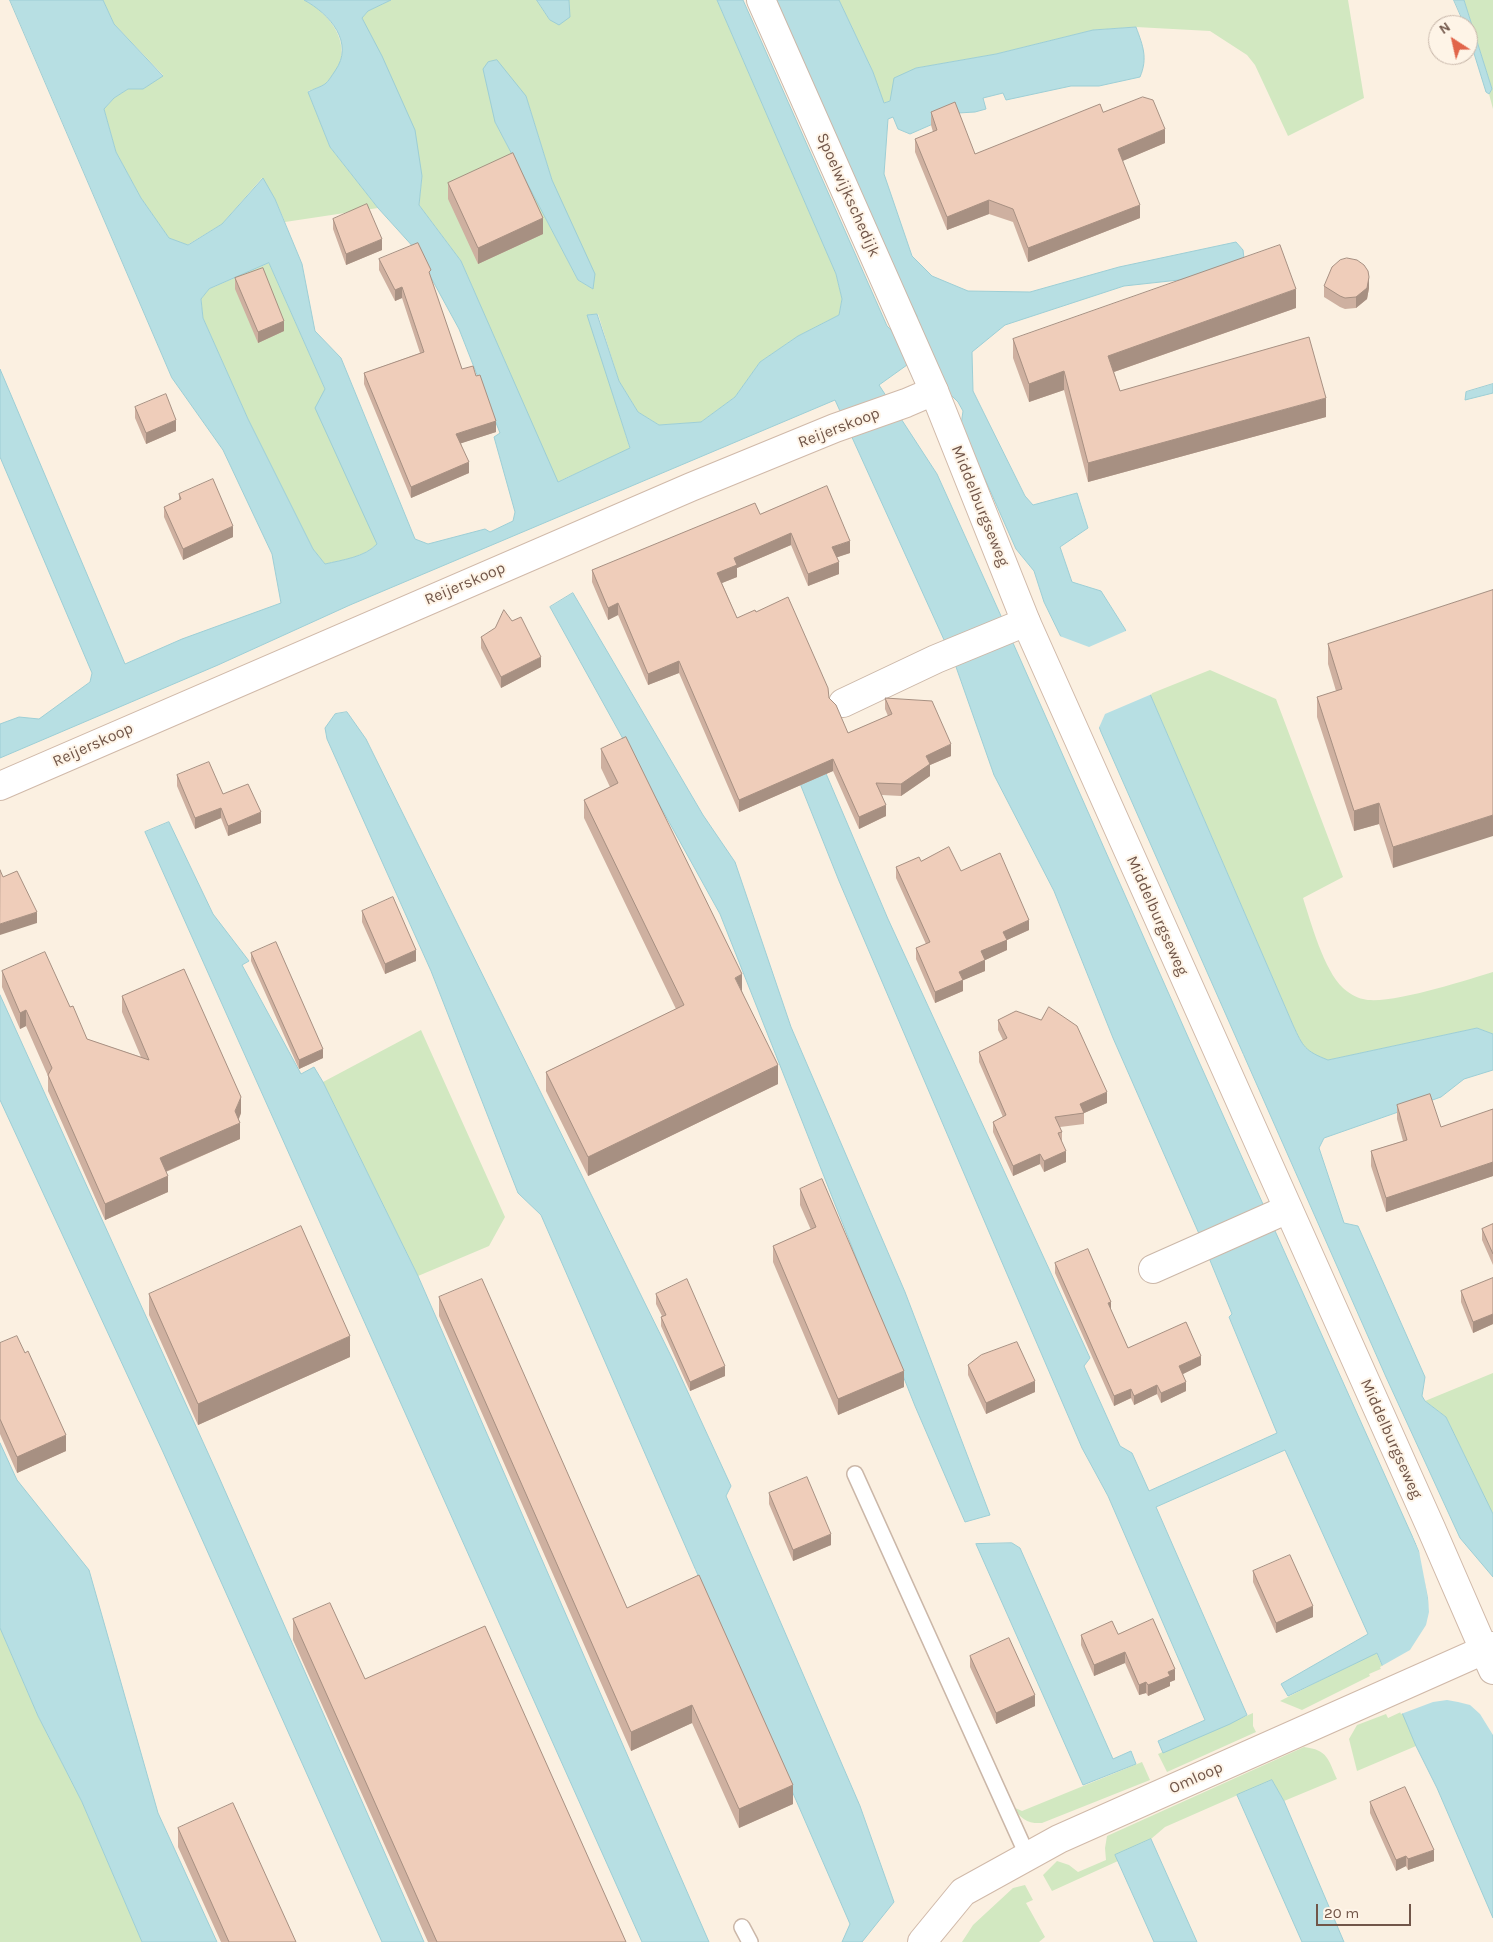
<!DOCTYPE html>
<html>
<head>
<meta charset="utf-8">
<style>
  body { margin:0 }
  #map { position:relative; width:1493px; height:1942px; overflow:hidden; background:#fbf0e1; font-family:Karla,sans-serif }
  canvas { display:block }
  .north { position:absolute; left:1428px; top:15px; width:50px; height:50px; box-sizing:border-box; background:#fef4e7; border:1px solid #c6b5a8; border-radius:50%; rotate:325deg; font-size:14px; font-weight:700; line-height:20px; text-align:center; color:#715649 }
  .north::after { content:''; display:block; margin:auto; width:18px; height:22px; background:#e1654a; clip-path:polygon(50% 0,100% 100%,50% 72%,0 100%) }
  .scale { position:absolute; left:1316px; top:1904px; width:95px; height:22px; box-sizing:border-box; border:2px solid #715649; border-top:0; padding-left:6px; font-size:15px; line-height:18px; white-space:nowrap; color:#715649; -webkit-text-stroke:4px #fef4e7; paint-order:stroke }
</style>
</head>
<body>
<div id="map">
<canvas width="1493" height="1942"></canvas>
<div class="north">N</div>
<div class="scale">20 m</div>
</div>
<script>
const g = document.querySelector('canvas').getContext('2d');
g.lineJoin = 'round';
function fill(path, color) {
  g.fillStyle = color;
  g.fill(path, 'evenodd');
}
function stroke(path, color, width, dash) {
  g.strokeStyle = color;
  g.lineWidth = width;
  g.lineCap = dash ? 'butt' : 'round';
  g.setLineDash(dash || []);
  g.stroke(path);
}
function write(font, color, halo, rows, align = 'center') {
  g.font = font + ' Karla,sans-serif';
  g.lineWidth = 4;
  g.setLineDash([]);
  g.textBaseline = 'middle';
  g.strokeStyle = halo;
  g.fillStyle = color;
  for (const [text, x, y, turn = 0] of rows) {
    g.save();
    g.translate(x, y);
    g.rotate((+turn || 0) * Math.PI / 180);
    g.textAlign = isNaN(turn) ? turn : align;
    if (halo) g.strokeText(text, 0, 0);
    g.fillText(text, 0, 0);
    g.restore();
  }
}
const green = new Path2D(`
  M103,0h201c32,17 54,54 22,83 -4,4 -13,6 -18,8l22,56 48,61 -93,14 -10,-23 -13,-21 -40,46 -35,21 -18,-7 -28,-40 -25,-46 -12,-43 10,-11 14,-9h15l20,-14 -49,-51z
  M391,0h146l13,20 20,-3 -1,-17h148l119,274 6,25 -3,16 -41,21 -38,26 -25,35 -34,25 -42,3 -21,-13 -19,-31 -21,-67 -10,1 42,134 -73,33 -96,-221 -42,-56 3,-29 -60,-158 6,-7zM526,96l26,84 41,109 -15,-9 -83,-158z
  M839,0h509l16,98 -76,38 -33,-71 -8,-10 -37,-24 -74,-4 -43,3 -97,24 -80,14 -26,33 -7,2 -10,-31z
  M1464,0h29v109l-4,-15 3,-5z
  M269,263l56,126 52,155c-13,13 -35,16 -52,20l-12,-15 -65,-130 -45,-101 -2,-19 8,-10z
  M1210,670l66,29 67,178 -40,21c8,25 21,72 40,90 4,4 14,10 20,11 24,7 103,-19 130,-27v62l-16,-6 -149,32c-23,-8 -25,-13 -35,-35l-143,-331z
  M421,1030l84,187 -16,29 -71,30 -95,-194z
  M1493,1373v141l-47,-97 -21,-16z
  M0,1628l38,88 44,86 60,140h-142z
  M1376,1652l7,16 -14,6 1,2 -68,34 -22,-9z
  M1403,1711l13,35 -59,25 -8,-32 8,-14 29,-11 2,4z
  M1253,1713v13l3,6 -89,40 -9,-18z
  M1304,1747c24,3 24,12 33,32l-53,22 -12,-21 -107,47 -14,12 -35,16 2,6 -66,30 -9,-16 14,-14 12,4 9,7 28,-12 -1,-12 2,-12z
  M1142,1762l8,18 -108,43c-14,1 -21,-4 -29,-16l9,4z
  M1025,1885l8,15 -7,3 19,34 -6,5h-77l11,-17 40,-37z`);
const water = new Path2D(`
  M10,0h93l11,24 49,52 -20,13h-15l-14,9 -10,11 12,43 25,46 28,40 19,7 34,-21 41,-46 12,21 27,65 13,67 26,27 74,181 13,5 57,-15 5,3 23,-11 2,-9 -21,-75 6,-4 -41,-104 -43,-79 -38,-42 -48,-61 -22,-55c5,-3 13,-5 17,-8 4,-3 7,-9 10,-13 20,-28 -5,-57 -31,-71h87l-23,11 -6,7 20,38 33,74 7,46 -3,29 42,56 97,221 72,-34 -43,-133 10,-1 22,67 19,31 21,13 42,-3 34,-25 25,-35 38,-26 41,-21 3,-16 -6,-25 -119,-274h26l144,326c12,12 23,21 20,39l-28,20 58,89 64,142 199,448 222,494 8,52 43,95 7,5 13,21v187l-56,-130 -21,-42 -39,-93 -89,43 -7,-12 87,-50 -83,-184 -129,57 91,208 -17,9 -67,29 -5,-12 47,-21 -97,-224 -26,-48 -81,-188 -162,-379 -86,-215 57,70 78,183 202,439 -6,8 36,80 12,7 17,38 128,-58 -48,-116 3,-3 -32,-78 -87,-198 -59,-147 -60,-116 -39,-111 -120,-264 -485,205 -132,60 -218,93v-34l19,-7 20,2 51,-37 2,-9 -92,-216v-88l125,295 57,-25 99,-36 -9,-49 -49,-104 -51,-72zM269,263l56,126 -10,19 62,136c-12,13 -35,16 -52,20l-12,-15 -65,-130 -45,-101 -2,-19 8,-10z
  M537,0h32l1,17 -11,8 -9,-5z
  M770,0h69l34,72 11,31 6,-2 4,-23 22,-10 80,-14 97,-24 43,-3c7,19 12,31 4,50l-41,9h-28l-65,14 -3,-7 -20,5 3,11 -11,3 -17,1 -48,21 -12,-5 -5,-12 -5,2 -4,55 28,82 20,20 36,15 62,1 89,-25 117,-25 7,8 2,17 -66,13 -55,6 -119,39 -33,27 1,39 52,105 8,9 44,-12 11,35 -28,19 12,35 29,9 24,38 25,65 143,331c10,22 12,26 35,35l149,-32 16,6v36l-29,9 -23,18 -117,41 -5,10 25,75 14,3 67,151 -3,19 3,5 21,16 47,97v63l-33,-39 -74,-161 -285,-645 -19,-52 -38,-78 -10,-31 -18,-22 -55,-124 2,-14 -5,-9 -12,-12 -11,-31 -10,-13 -6,-14 -2,-16 -36,-70z
  M1454,0h10l28,89 -3,5 -3,-2 -18,-58v-9h-3z
  M497,60l29,36 26,84 43,94 -2,15 -15,-9 -83,-158 -12,-53 5,-7z
  M1493,384v9l-28,7 1,-8z
  M573,593l130,222 32,47 56,165 114,265 85,223 -25,7 -50,-116 -195,-492 -170,-307z
  M347,712l19,27 308,623 57,124 -5,10 134,310 34,96 -32,40h-20l8,-18 -309,-709 -23,-22 -87,-222 -104,-232 -2,-11 10,-14z
  M169,822l44,92 36,47 -7,4 59,109 13,-7 9,15 95,194 291,666h-67l-497,-1110z
  M0,995l218,480 206,467h-42l-219,-490 -163,-352z
  M0,1443l17,37 72,90 69,243 59,129h-75l-60,-140 -44,-86 -38,-88z
  M1012,1543l8,5 93,211 18,-8 5,13 -53,21 -107,-241z
  M1272,1780l12,21 60,141h-42l-65,-147z
  M1151,1839l46,103h-43l-39,-87z`);
const pier = new Path2D(`
  M1128,630l24,64 -47,20 -7,16 -18,-49 -23,-46 32,12z
  M1415,1535l10,22 8,53 42,94 7,4 11,18v9l-13,-21 -10,-9 -12,-3 -11,-2 -14,2 -32,12 -21,-47 30,-17 16,-25 3,-13 -1,-14 -9,-47 -6,-15z`);
const lane = new Path2D(`
  M855,1474l173,383
  M742,1927l8,15`);
const street = new Path2D(`
  M761,0l173,391
  M843,703l93,-44 90,-37
  M1153,1269l135,-60
  M1484,1650l9,20`);
const secondary = new Path2D(`
  M0,786l691,-299 144,-59 71,-25 28,-12 92,231 405,906 53,122
  M922,1942l41,-50 96,-53 434,-193`);
const wall = new Path2D(`
  M931,112l44,42 128,-42 62,31 -43,18 18,57 -112,44 -15,-40 -24,-8 -42,16 -32,-78v-13l18,-7 -2,-7z
  M448,183l95,51 -65,30 -30,-65z
  M333,219l49,31 -36,15 -13,-36z
  M379,259l52,20 31,90 14,7 20,56 -35,11 8,30 -58,25 -47,-114v-11l56,-20 -18,-55 -7,3 -16,-31z
  M235,278l49,53 -26,12 -23,-54z
  M1324,286l45,2 -2,11 -11,9 -11,1 -5,-2 -16,-10z
  M1296,308l-182,64 6,19 206,26 -238,65 -24,-92 -35,12 -16,-44v-19z
  M135,407l41,24 -30,13 -11,-26z
  M179,494l54,43 -50,23 -19,-43v-10l15,-7z
  M760,514l90,39 -13,4 2,17 -31,12 -17,-41 -54,23v9l-15,6 15,35 19,-6 73,86 19,35 40,-17 -3,-7v-11l66,58 -21,9v11l-29,20 -19,-1 4,21 -27,13 -26,-58 -94,41 -60,-139 -31,12 -30,-70 -10,5 -16,-38v-12z
  M1493,590l-100,278 -14,-44 -25,7 -37,-114v-20l19,-6 -8,-27v-20z
  M512,621l29,46 -40,21 -20,-40v-11z
  M601,749l141,242 36,93 -190,92 -42,-85v-19l130,-63 -92,-191v-18l26,-13 -9,-19z
  M177,775l46,19 38,29 -33,13 -7,-18 -26,11 -18,-43z
  M921,861l40,10 68,59 -22,10v10l-22,10v11l-22,9v11l-28,12 -19,-44v-11l10,-4 -30,-66v-11z
  M362,911l54,50 -31,13 -23,-52z
  M251,953l72,105 -24,11 -48,-108z
  M2,971l68,36 17,32 54,18 -19,-45v-16l119,117 -2,6 1,20 -74,33 2,20 -63,28 -57,-129v-15l-22,-50 -6,3 -18,-42z
  M998,1020l109,83 -23,10v11l-24,3 2,5v10l4,20 -22,10 -4,-8 -27,12 -20,-44v-10l10,-5 -24,-55v-10l24,-12 -5,-10z
  M1397,1105l44,22 52,-17v66l-107,36 -15,-46v-15l32,-10 -6,-22z
  M800,1189l104,198 -66,28 -65,-153v-16l38,-16 -11,-25z
  M1493,1224v41l-11,-25v-11z
  M1055,1263l56,47 17,38 73,17 -18,9 3,17 -25,12 -4,-9 -23,11 -3,-7 -17,8 -59,-133z
  M1493,1278v46l-20,9 -12,-31v-11z
  M149,1294l201,63 -152,68 -49,-110z
  M656,1294l69,82 -35,15 -29,-65v-9l1,-1 -6,-12z
  M439,1297l188,311 166,196 -54,24 -47,-105 -61,28 -192,-435z
  M0,1343l25,10 41,98 -49,22 -17,-39z
  M968,1365l67,27 -49,22 -18,-39z
  M769,1493l62,52 -38,16 -24,-57z
  M1253,1571l60,46 -37,16 -23,-51z
  M293,1619l72,60 261,263h-198l-135,-302z
  M1118,1634l57,46 -5,2v4l-22,10 -2,-3 -7,2 -14,-32 -31,13 -13,-31v-10z
  M970,1656l65,50 -39,18 -26,-57z
  M1370,1802l64,59 -26,9 -2,-4 -10,5 -26,-58z
  M178,1828l118,114h-75l-43,-95z`);
const shadedWall = new Path2D(`
  M1165,129v14l-47,20v-14z
  M989,200v14l-42,16v-13z
  M1140,205v13l-112,44v-14z
  M543,218v16l-65,30v-16z
  M382,239v11l-36,15v-11z
  M1369,277v11l-2,11 -11,9v-11z
  M402,287v11l-7,3v-11z
  M1296,289v19l-188,66v-18z
  M284,321v10l-26,12v-11z
  M1064,371v19l-35,12v-18z
  M1326,398v19l-238,65v-19z
  M176,420v11l-30,13v-11z
  M496,421v11l-40,13v-11z
  M469,462v11l-58,25v-11z
  M233,526v11l-50,23v-11z
  M791,533v12l-54,23v9l-20,8v-12l17,-15z
  M850,541v12l-18,6v-12z
  M839,562v12l-31,12v-12z
  M618,603v12l-10,5v-12z
  M541,657v10l-40,21v-11z
  M679,661v12l-31,12v-11z
  M951,744v12l-21,9v11l-29,20v-12l25,-28z
  M833,759v12l-94,41v-12z
  M1379,803v21l-25,7v-20z
  M886,805v11l-27,13v-12z
  M221,808v10l-26,11v-11z
  M261,812v11l-33,13v-10z
  M1493,815v21l-100,32v-21z
  M37,912v11l-37,12v-11z
  M1029,920v10l-22,10v10l-26,12v-11l22,-19z
  M416,950v11l-31,13v-10z
  M985,960v11l-26,11v-10z
  M742,974v18l-7,-14z
  M963,980v11l-28,12v-11z
  M26,1010v16l-6,3v-16z
  M323,1049v9l-24,11v-9z
  M778,1065v19l-190,92v-19z
  M1107,1092v11l-25,11 -2,-10z
  M241,1097v16l-5,12 4,-2v16l-80,35v-16l75,-47z
  M1066,1151v11l-22,10v-11z
  M1040,1154v10l-27,12v-10z
  M1493,1162v14l-107,36v-14z
  M168,1176v16l-63,28v-16z
  M1111,1302v9l-3,-8z
  M1493,1314v10l-20,9v-11z
  M350,1336v21l-152,68v-21z
  M1201,1356v9l-22,11v-10z
  M725,1366v10l-35,15v-9z
  M904,1371v16l-66,28v-16z
  M1035,1381v11l-49,22v-11z
  M1186,1382v9l-25,12v-10z
  M1157,1385v9l-23,11v-9z
  M1131,1389v9l-17,8v-10z
  M66,1435v16l-49,22v-16z
  M831,1534v11l-38,16v-11z
  M1313,1606v11l-37,16v-10z
  M1125,1652v11l-31,13v-11z
  M1175,1669v11l-5,2v4l-22,10v-11l20,-13z
  M1146,1682v11l-7,2v-10z
  M1035,1695v11l-39,18v-11z
  M692,1705v18l-61,28v-19z
  M793,1785v19l-54,24v-19z
  M1434,1850v11l-26,9v-11z
  M1406,1856v10l-10,5v-11z`);
const building = new Path2D(`
  M1143,97l10,3 12,29 -47,20 22,56 -112,43 -15,-39 -24,-9 -42,17 -32,-78 22,-9 -6,-18 24,-10 20,52 125,-50 3,8z
  M513,153l30,65 -65,30 -30,-65z
  M367,204l15,35 -36,15 -13,-35z
  M418,243l13,27 -2,2 33,97 11,-3 3,10 4,-1 16,46 -40,13 13,28 -58,25 -47,-114 60,-21 -22,-65 -7,3 -16,-31z
  M1280,245l16,44 -188,67 12,35 189,-54 17,61 -238,65 -24,-92 -35,13 -16,-45z
  M1347,258l10,2 7,5 4,6 1,6 -2,11 -11,9 -11,1 -5,-2 -16,-10 8,-19 8,-7z
  M263,268l21,53 -26,11 -23,-54z
  M166,394l10,26 -30,13 -11,-26z
  M213,479l20,47 -50,23 -19,-42 17,-8 -2,-5z
  M827,486l23,55 -18,6 7,15 -31,12 -17,-41 -57,25 3,7 -20,8 20,45 18,-8 1,2 32,-15 40,91 1,10 7,7 12,28 44,-19 -7,-16 47,3 19,43 -25,12 4,8 -29,20 -25,-1 10,22 -27,12 -26,-58 -94,41 -60,-139 -31,13 -30,-71 -10,5 -16,-38 163,-67 5,11z
  M1493,590v225l-100,32 -14,-44 -25,8 -37,-114 25,-8 -14,-45z
  M504,610l8,11 9,-4 20,40 -40,20 -20,-40 14,-9z
  M626,737l116,237 -7,4 43,87 -190,92 -42,-85 138,-67 -100,-205 34,-17 -17,-34z
  M209,762l14,32 25,-10 13,28 -33,14 -7,-18 -26,10 -18,-43z
  M949,847l12,24 39,-18 29,67 -26,12 4,8 -26,11 4,9 -26,12 4,8 -28,12 -19,-44 14,-6 -34,-75 23,-10 2,4z
  M0,870l3,7 14,-6 20,41 -37,12z
  M393,897l23,53 -31,14 -23,-53z
  M276,942l47,107 -24,11 -48,-107z
  M45,952l25,55 3,-1 14,33 62,21 -27,-64 62,-27 57,128 -6,14 5,12 -80,35 8,18 -63,28 -57,-129 4,-7 -26,-58 -6,3 -18,-42z
  M1049,1007l28,19 30,66 -27,12 4,9 -29,4 7,15 -4,1 8,18 -22,10 -4,-7 -27,12 -20,-44 13,-7 -27,-63 28,-14 -9,-18 18,-9 25,9z
  M1430,1094l11,33 52,-18v53l-107,36 -15,-47 36,-11 -10,-35z
  M822,1179l82,192 -66,28 -65,-153 43,-19 -16,-38z
  M1493,1224v30l-11,-25z
  M301,1226l49,110 -152,68 -49,-110z
  M1088,1249l23,53 -3,1 20,45 58,-26 15,34 -22,10 7,16 -25,11 -4,-8 -23,11 -3,-7 -17,7 -59,-133z
  M1493,1278v36l-20,8 -12,-31z
  M482,1279l145,329 72,-33 94,210 -54,24 -47,-104 -61,27 -192,-435z
  M687,1279l38,87 -35,16 -29,-65 5,-2 -10,-21z
  M17,1336l8,17 3,-2 38,84 -49,22 -17,-38v-76z
  M1017,1342l18,39 -49,22 -18,-38 13,-10z
  M807,1477l24,57 -38,16 -24,-57z
  M1290,1555l23,51 -37,17 -23,-52z
  M330,1603l35,76 120,-53 141,316h-189l-144,-323z
  M1153,1619l22,50 -7,3 2,4 -22,9 -2,-3 -7,3 -14,-33 -31,13 -13,-30 31,-14 6,13z
  M1009,1638l26,57 -39,18 -26,-57z
  M1405,1787l29,63 -26,9 -2,-3 -10,4 -26,-58z
  M233,1803l63,139h-67l-51,-114z`);
const streetNames = [
  ["Spoelwijkschedijk",848,195,66],
  ["Reijerskoop",839,428,-21],
  ["Middelburgseweg",980,506,68],
  ["Reijerskoop",465,584,-23],
  ["Reijerskoop",93,745,-24],
  ["Middelburgseweg",1157,916,66],
  ["Middelburgseweg",1391,1439,66],
  ["Omloop",1196,1778,-24]
];
fill(green, '#d2e8c1');
fill(water, '#b7dfe3');
stroke(water, '#9dced5', 1);
fill(pier, '#fbf0e1');
stroke(lane, '#cbb7a8', 18);
stroke(street, '#cbb7a8', 30);
stroke(secondary, '#d0b9a9', 30);
stroke(lane, '#fff', 15);
stroke(street, '#fff', 28);
stroke(secondary, '#fff', 28);
fill(wall, '#ceb0a0');
fill(shadedWall, '#a79082');
fill(building, '#efcdba');
stroke(building, '#a79082', 1);
write('16px', '#715649', '#fef4e7', streetNames);
</script>
</body>
</html>
